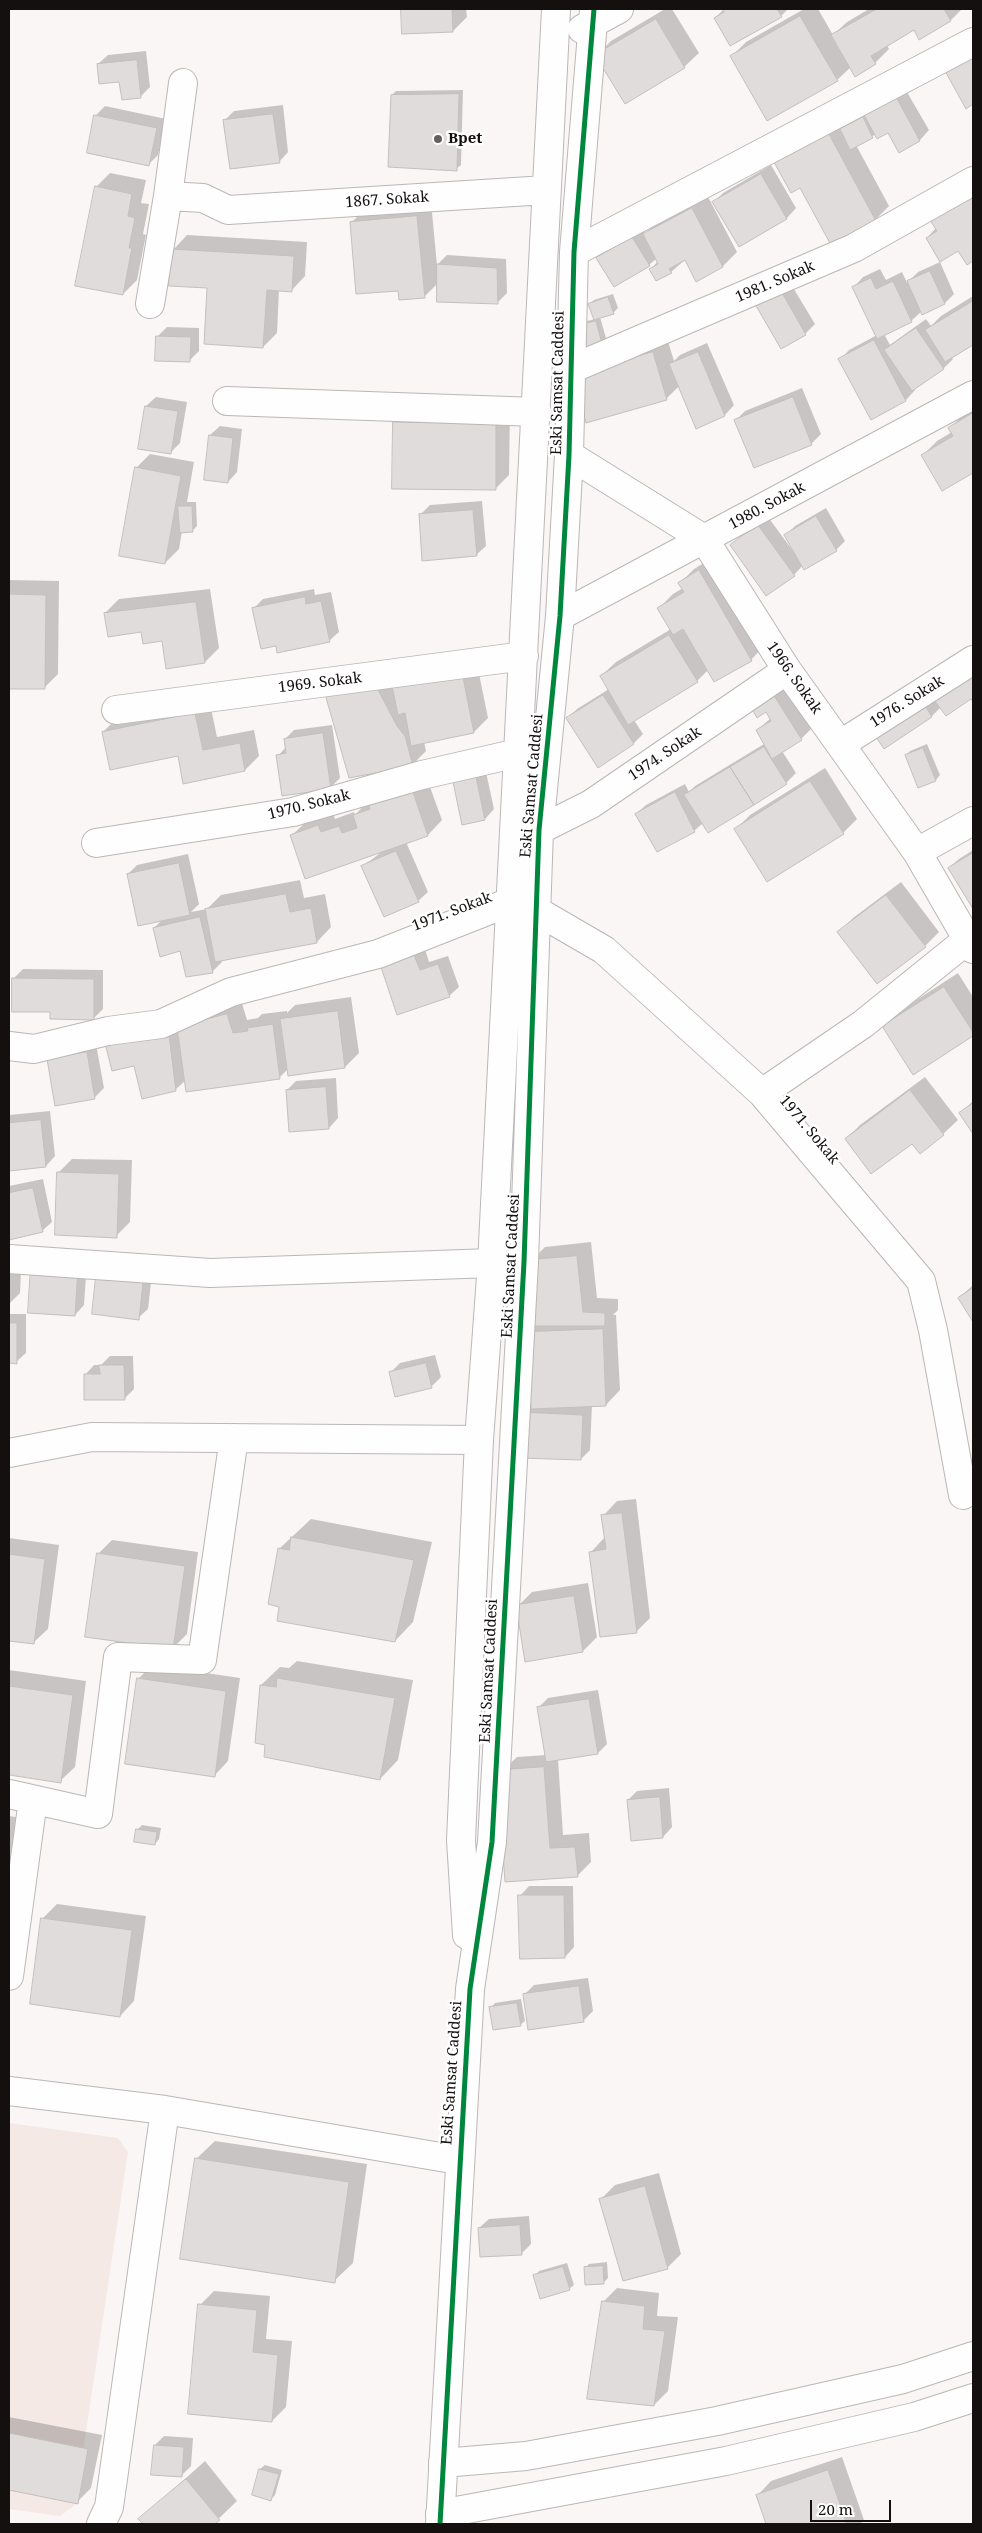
<!DOCTYPE html>
<html>
<head>
<meta charset="utf-8">
<style>
  body { margin:0 }
  #map { position:relative; width:982px; height:2533px; overflow:hidden; background:#faf6f5; font-family:"Noto Serif",serif }
  canvas { display:block }
  .frame { position:absolute; inset:0; border:10px solid #14100f; pointer-events:none }
  .scale { position:absolute; left:810px; top:2500px; width:81px; height:22px; box-sizing:border-box; border:2px solid #14100f; border-top:0; padding-left:6px; font-size:15px; line-height:18px; white-space:nowrap; color:#14100f; -webkit-text-stroke:4px #fff; paint-order:stroke }
</style>
</head>
<body>
<div id="map">
<canvas width="982" height="2533"></canvas>
<div class="frame"></div>
<div class="scale">20 m</div>
</div>
<script>
const g = document.querySelector('canvas').getContext('2d');
g.lineJoin = 'round';
function fill(path, color) {
  g.fillStyle = color;
  g.fill(path, 'evenodd');
}
function stroke(path, color, width, dash) {
  g.strokeStyle = color;
  g.lineWidth = width;
  g.lineCap = dash ? 'butt' : 'round';
  g.setLineDash(dash || []);
  g.stroke(path);
}
function write(font, color, halo, rows, align = 'center') {
  g.font = font + ' "Noto Serif",serif';
  g.lineWidth = 5;
  g.setLineDash([]);
  g.textBaseline = 'middle';
  g.strokeStyle = halo;
  g.fillStyle = color;
  for (const [text, x, y, turn = 0] of rows) {
    g.save();
    g.translate(x, y);
    g.rotate((+turn || 0) * Math.PI / 180);
    g.textAlign = isNaN(turn) ? turn : align;
    if (halo) g.strokeText(text, 0, 0);
    g.fillText(text, 0, 0);
    g.restore();
  }
}
const built = new Path2D(`
  M9,2123l109,15 10,14 -53,353 -15,11 -51,-7z`);
const shadow = new Path2D(`
  M402,9h64l1,8 -14,14 -50,2z
  M665,9h7l27,44 -15,14 -59,35 -28,-47 14,-14z
  M724,9h64l-7,7 -66,2z
  M804,9h14l15,26 14,-13 22,-13h93l-11,11 -31,18 -6,-9 -27,16 2,4 -14,14 -24,4 -14,13 -105,-24 14,-14z
  M146,51l4,36 -10,10 -42,-33 10,-9z
  M904,87l25,43 -9,10 -20,11 -11,-19 -13,2 -20,11 33,61 -14,14 -74,-34 -31,-33 75,-28 20,-10z
  M463,90l-2,75 -5,4 -64,-74 4,-4z
  M283,105l5,47 -9,10 -54,-42 9,-9z
  M105,106l61,13 -8,36 -9,9 -54,-48z
  M771,165l25,43 -9,10 -47,28 -26,-44 9,-9z
  M110,173l36,7 -5,23 8,1 -6,30 3,1 -9,45 -14,14 -27,-107z
  M973,186v73l-6,4 -8,-14 -32,-11z
  M707,195l30,57 -14,14 -26,14 -11,-21 -15,13 -20,-3 7,-8 -1,-3 -8,7 -51,-7 9,-10 35,-20 3,6 14,-14z
  M431,202l6,63 10,-10 59,4 1,34 -9,9 -60,-19 -13,13 -26,-7 -47,-67 14,-14z
  M187,235l120,7 -2,34 -14,15 -12,-1 -2,43 -14,14 -90,-97z
  M940,262l14,32 -9,9 -23,8 -11,10 -27,13 6,11 36,-26 5,7 10,-10 32,-20v48l-22,13 2,2 -10,10 -29,19 1,2 -9,10 -34,18 -32,-58 9,-10 28,-15 -23,-48 9,-10 17,-8 6,11 16,-8 5,11 11,-11z
  M789,281l26,43 -10,10 -49,-30z
  M613,294l5,14 -5,5 -13,4 6,21 -4,5 -19,-21 12,-3 -5,-15 4,-4z
  M167,327l32,1v23l-10,10 -32,-24z
  M667,338l7,23 6,-6 27,-12 27,62 -9,10 -29,12 -17,-41 -13,13 -92,-23z
  M802,388l19,46 -10,10 -75,-24 9,-9z
  M156,397l31,5 -7,41 -10,10 -24,-47z
  M408,408l102,1 -1,66 -14,14 -101,-67z
  M973,409v63l-30,18 -20,-35 14,-14 15,-9 -2,-4 14,-14z
  M220,426l22,3 -5,43 -9,10 -18,-47z
  M150,454l44,8 -7,40h9l1,24 -4,4 -11,1 -3,18 -14,14 -29,-95z
  M482,501l4,45 -10,9 -56,-40 10,-10z
  M826,508l19,33 -9,9 -33,15 -9,10 -63,-30 37,-28 25,34 2,-1 -9,-15 9,-9z
  M714,557l51,88 -14,15 -43,10 -11,11 -63,39 9,14 -9,9 -36,23 -30,-48 9,-9 32,-20 -8,-13 15,-14 55,-33 -12,-21 14,-14 10,-6 -3,-5 14,-14z
  M9,580l50,1 -1,93 -14,14 -35,-1z
  M210,589l9,59 -14,14 -100,-49 14,-14z
  M314,589l1,6 16,-3 8,40 -10,9 -52,4 -23,-37 9,-9z
  M475,654l13,64 -14,14 -50,10 2,9 -14,14 -85,-71z
  M973,670v30l-1,-2 -31,9 -9,9 -47,31 -13,-18z
  M783,685l28,44 -10,10 -19,12 14,22 -10,10 -78,49 -5,-9 -9,8 -58,-17 10,-9 39,-21 4,8 6,-6 69,-42 -7,-14 14,-12 -5,-7 -13,-4z
  M209,699l8,38 37,-7 5,26 -14,14 -61,13 -6,-29 -75,-22 14,-14z
  M332,725l8,53 -10,10 -52,-32 8,-9 -1,-8 9,-9z
  M927,744l13,31 -4,5 -17,7 -13,-31 4,-5z
  M484,763l10,46 -9,10 -32,-42z
  M825,768l32,51 -14,14 -107,-4 14,-14z
  M426,776l16,44 -14,15 -22,7 22,50 -10,9 -55,-35 16,-12 -1,-2 -87,-16 15,-14 27,-10 2,7 19,-7 1,3 13,-14z
  M973,850v57l-24,-39 10,-9z
  M188,854l11,50 -8,8 16,-3 14,-14 79,-15 4,18 21,-4 6,33 -14,15 -96,18 1,2 -10,10 -58,-44 9,-9 -35,-45 9,-9z
  M901,882l38,50 -14,14 -86,-13 14,-15z
  M424,946l5,16 19,-6 11,31 -10,9 -67,-29z
  M23,969l80,1v39l-10,10 -42,-8 -38,-32z
  M958,973l15,24v37l-59,39 -30,-46 14,-15z
  M351,997l8,56 -14,14 -57,2 -8,8 -94,3 -11,10 -68,-46 134,-44 6,20 11,-2 4,-4 25,-3v2l8,-8z
  M96,1044l8,44 -10,10 -46,-38z
  M925,1077l33,43 -15,14 -23,18 -8,-10 -66,-3 14,-14z
  M336,1078l2,40 -9,10 -42,-38 9,-9z
  M973,1101v31l-12,-19z
  M50,1111l5,45 -9,10 -37,4v-55z
  M72,1159l60,1 -2,62 -14,14 -58,-63z
  M43,1179l9,43 -10,9 -33,7v-52z
  M591,1242l6,56 21,1v11l-5,5h3l4,75 -14,15h-14l-2,45 -9,9 -59,-46 10,-9 -3,-71 7,-8 -5,-64 14,-14z
  M9,1249h13l-2,44 -11,11z
  M87,1260l-3,45 -9,10 -42,-49z
  M153,1265l-5,44 -10,9 -45,-5z
  M973,1285v35l-14,-22z
  M9,1314h17v39l-10,9h-7z
  M435,1355l6,22 -10,10 -40,-15 9,-9z
  M110,1356h23l1,33 -10,10 -39,-24 9,-10h7z
  M636,1499l14,119 -14,14 -45,-80 14,-15 -2,-21 14,-15z
  M311,1519l121,23 -19,80 -18,19 -115,-35 -1,-57z
  M9,1538l50,7 -11,84 -15,14 -24,-3z
  M112,1540l86,12 -11,82 -14,14 -75,-94z
  M588,1583l9,54 -14,14 -65,-45 14,-14z
  M297,1661l116,19 -15,80 -18,19 -123,-37 4,-57 19,-18 9,1z
  M152,1665l88,13 -12,83 -14,15 -76,-97z
  M9,1670l77,11 -11,86 -15,14 -51,-7z
  M598,1690l9,54 -9,9 -40,6 5,76 26,-2 2,29 -14,14 -71,5 -4,-110 15,-14 29,-2 -8,-47 10,-10z
  M669,1788l3,39 -9,10 -35,-37 9,-9z
  M9,1816l13,2 -13,84z
  M142,1825l19,3 -2,11 -4,5 -17,-15z
  M529,1886h44l1,61 -9,10 -45,-61z
  M57,1904l89,12 -12,85 -14,15 -89,-13 12,-85z
  M588,1978l5,33 -10,10 -59,-26 10,-10z
  M521,1999l4,22 -5,4 -29,-17 4,-5z
  M215,2141l152,23 -14,99 -19,18 -138,-122z
  M659,2173l22,81 -14,14 -66,-69 14,-14z
  M529,2216l2,28 -10,10 -42,-26 10,-9z
  M607,2262l1,16 -4,4 -19,-14 4,-4z
  M567,2263l7,22 -5,4 -34,-13 4,-5z
  M617,2288l42,5 -2,23 21,1 -10,74 -14,14 -51,-103z
  M214,2291l56,5 -4,43 26,2 -6,66 -14,14 -72,-116z
  M9,2417l93,18 -11,53 -14,14 -68,-13z
  M164,2436l29,2 -2,28 -10,10 -26,-31z
  M842,2457l22,63 -4,4h-93l-10,-28 14,-15z
  M205,2461l32,40 -24,23h-69l-4,-5z
  M265,2465l17,5 -7,25 -4,4 -18,-5 7,-25z`);
const building = new Path2D(`
  M401,9h51l1,23 -51,2z
  M722,9h55l5,8 -52,29 -16,-28 10,-6z
  M877,9h67l7,12 -32,19 -5,-10 -43,26 5,8 -21,13 -24,-42z
  M800,16l38,65 -71,40 -37,-65z
  M656,19l29,49 -60,36 -30,-49z
  M973,53v51l-7,5 -22,-40z
  M137,60l4,38 -19,2 -3,-18 -20,2 -2,-20z
  M459,94l-2,77 -69,-4 3,-72z
  M895,95l25,46 -21,12 -11,-20 -11,6 -14,-26z
  M273,114l7,49 -50,6 -7,-49z
  M94,115l63,13 -8,38 -62,-13z
  M863,117l10,21 -23,12 -10,-21z
  M823,123l53,98 -45,24 -31,-57 -9,5 -22,-40z
  M761,174l26,45 -48,28 -27,-45z
  M95,186l37,8 -4,22 7,2 -6,30h3l-9,47 -48,-9z
  M973,192v69l-6,4 -9,-14 -18,11 -14,-24 11,-7 -9,-14z
  M692,208l31,59 -27,15 -11,-22 -16,9 3,4 -16,8 -7,-12 9,-5 -15,-30z
  M417,216l8,82 -26,2 -1,-9 -42,3 -6,-72z
  M632,237l18,29 -36,21 -18,-29z
  M171,249l123,7 -2,36 -25,-2 -4,58 -59,-4 3,-56 -38,-2z
  M437,264l60,4 1,36 -61,-2z
  M930,271l15,33 -23,11 -15,-34z
  M871,278l5,11 17,-8 19,41 -35,17 -25,-52z
  M780,289l26,46 -25,14 -26,-45z
  M608,297l6,17 -20,6 -6,-16z
  M973,301v44l-28,17 -20,-32z
  M596,321l6,23 -19,5 -6,-23z
  M916,328l28,41 -32,22 -28,-41z
  M156,336l35,1 -1,25 -35,-1z
  M874,340l32,61 -35,19 -33,-61z
  M653,352l14,48 -81,23 -14,-48z
  M698,352l27,64 -29,13 -27,-65z
  M793,397l19,48 -58,23 -20,-48z
  M145,406l33,5 -7,43 -33,-5z
  M973,413v60l-31,18 -21,-36 32,-19 -5,-8z
  M393,422l103,1v67l-104,-1z
  M209,435l24,3 -5,45 -24,-3z
  M135,467l46,9 -16,88 -46,-8z
  M178,506h14l1,26 -13,1z
  M473,510l4,46 -55,5 -3,-47z
  M816,516l21,35 -33,19 -20,-35z
  M758,525l37,51 -29,20 -36,-51z
  M699,570l53,91 -38,21 -31,-53 -10,6 -16,-27 27,-16 -6,-9z
  M9,594l37,1 -1,94h-36z
  M305,597l1,7 15,-3 9,41 -53,11 -1,-7 -15,3 -9,-41z
  M196,602l9,61 -39,6 -4,-28 -19,3 -2,-12 -33,5 -4,-24z
  M669,635l29,47 -70,43 -28,-49z
  M461,667l13,66 -63,13 -6,-33 -7,2 -7,-34z
  M973,674v28l-2,-3 -25,17 -12,-16z
  M375,684l22,42 8,10 8,30 -64,12 -24,-84z
  M773,694l29,46 -30,19 -16,-29 15,-9 -5,-9 -9,6 -6,-11z
  M603,695l31,49 -36,24 -32,-50z
  M924,704l8,13 -48,32 -14,-21z
  M195,713l8,37 37,-7 5,28 -62,13 -5,-28 -68,14 -8,-38z
  M323,733l8,56 -49,7 -6,-41 10,-2 -2,-14z
  M764,747l23,37 -33,21 -24,-38z
  M923,748l13,33 -18,7 -13,-33z
  M730,767l24,38 -46,28 -24,-38z
  M475,772l10,48 -23,5 -10,-48z
  M810,781l34,53 -77,48 -33,-53z
  M412,789l16,47 -123,43 -15,-44 28,-10 3,7 18,-6 3,7 15,-5 -4,-13 17,-6 -1,-5z
  M675,792l20,40 -38,20 -22,-38z
  M396,851l23,51 -35,15 -23,-51z
  M973,853v56l-25,-41z
  M179,863l11,52 -52,11 -11,-52z
  M286,894l4,18 21,-4 6,35 -102,19 -10,-53z
  M886,895l40,52 -49,37 -40,-52z
  M200,917l13,56 -27,4 -6,-26 -20,6 -7,-29z
  M414,955l6,15 18,-6 12,33 -53,18 -16,-48z
  M12,978l82,1v41l-44,-1v-7h-38z
  M944,987l29,45v4l-60,39 -31,-49z
  M338,1011l7,57 -57,8 -8,-57z
  M227,1014l6,19 15,-2 -1,-3 26,-4 7,55 -94,13 -9,-65z
  M169,1034l7,57 -34,8 -8,-33 -22,5 -7,-28z
  M87,1052l8,47 -40,7 -8,-47z
  M326,1087l3,42 -40,3 -3,-42z
  M910,1090l34,45 -24,19 -8,-10 -41,30 -26,-35z
  M973,1103v31l-14,-21z
  M41,1120l5,47 -37,4v-48z
  M57,1172l62,2 -2,64 -62,-3z
  M33,1188l10,44 -34,8v-47z
  M577,1256l6,56 22,1v13h-82l6,-66z
  M31,1266l47,3 -3,47 -47,-3z
  M97,1268l47,6 -5,46 -47,-6z
  M973,1288v34l-15,-24z
  M9,1323h8v41l-8,-1z
  M603,1329l3,77 -75,3 -4,-77z
  M426,1363l6,25 -37,9 -6,-25z
  M99,1365h25l1,35h-41v-26h16z
  M521,1412l62,3 -2,45 -61,-2z
  M622,1513l15,120 -37,4 -11,-85 17,-3 -5,-34z
  M291,1537l123,23 -19,82 -118,-21 2,-14 -11,-3 10,-56 11,2z
  M97,1553l88,13 -12,83 -88,-12z
  M9,1554l36,5 -11,85 -25,-3z
  M574,1596l9,56 -58,10 -9,-57z
  M137,1678l89,13 -11,86 -90,-13z
  M277,1678l118,20 -15,82 -116,-23 1,-12 -10,-2 5,-58 16,2z
  M9,1686l64,9 -12,88 -52,-8z
  M589,1699l9,55 -52,8 -9,-55z
  M544,1767l6,81 25,-1 3,30 -73,5 -5,-71 1,-41z
  M660,1797l3,41 -32,3 -4,-41z
  M136,1829l21,3 -2,13 -21,-3z
  M518,1895h46l1,63 -45,1z
  M41,1918l91,12 -12,87 -90,-13z
  M579,1986l5,36 -56,8 -5,-36z
  M517,2003l4,23 -28,4 -4,-23z
  M195,2158l154,24 -14,101 -155,-24z
  M645,2186l23,83 -45,12 -24,-82z
  M520,2225l2,30 -42,2 -2,-29z
  M603,2266l1,18 -19,1 -1,-18z
  M563,2267l7,23 -30,9 -7,-24z
  M602,2301l43,5 -2,23 22,2 -11,75 -67,-7z
  M198,2304l59,6 -4,42 25,3 -6,67 -84,-8z
  M9,2433l79,16 -10,55 -69,-14z
  M154,2445l30,2 -2,30 -31,-2z
  M259,2469l20,5 -8,27 -19,-6z
  M828,2470l19,54h-81l-10,-29z
  M186,2479l34,41 -5,4h-72l-5,-5z`);
const minor = new Path2D(`
  M582,29l37,-20
  M183,83l-15,113 35,2 25,12 318,-20
  M574,252l399,-210
  M150,304l18,-108
  M569,370l285,-122 119,-67
  M227,401l310,11
  M569,455l135,84 83,131 130,182 56,97
  M560,616l413,-221
  M116,710l408,-54
  M841,744l132,-84
  M539,830l52,-26 196,-134
  M96,843l197,-31 129,-37 96,-22
  M917,852l56,-31
  M9,1046l25,3 74,-18 53,-7 70,-32 147,-38 132,-52 27,9 67,39 158,143 159,188 12,49 30,165
  M762,1093l101,-69 104,-84
  M9,1259l201,14 282,-10
  M9,1453l83,-16 387,3
  M9,1794l89,20 20,-157 84,3 32,-222
  M467,1935l-6,-95 18,-400 13,-177 64,-1254
  M9,1976l24,-176
  M9,2091l156,19 293,50
  M101,2524l8,-17 56,-397
  M440,2524l30,-535 22,-147 32,-580 15,-432 21,-214 9,-161 5,-203 20,-243`);
const major = new Path2D(`
  M443,2463l83,-7 191,-35 186,-42 70,-23
  M440,2514l286,-53 188,-44 59,-19`);
const cycleway = new Path2D(`
  M440,2524l30,-535 22,-147 32,-580 15,-432 21,-214 9,-161 5,-203 20,-243`);
const markers = [
  [438,139,5,"#646060"]
];
const poiNames = [
  ["Bpet",448,139]
];
const streetNames = [
  ["1867. Sokak",387,200,-4],
  ["1981. Sokak",775,282,-23],
  ["Eski Samsat Caddesi",558,383,-89],
  ["1980. Sokak",767,506,-28],
  ["1966. Sokak",794,678,55],
  ["1969. Sokak",320,683,-7],
  ["1976. Sokak",907,702,-32],
  ["1974. Sokak",665,754,-34],
  ["Eski Samsat Caddesi",532,786,-85],
  ["1970. Sokak",309,805,-14],
  ["1971. Sokak",452,912,-21],
  ["1971. Sokak",809,1130,50],
  ["Eski Samsat Caddesi",511,1266,-87],
  ["Eski Samsat Caddesi",489,1671,-87],
  ["Eski Samsat Caddesi",452,2073,-86]
];
fill(built, '#f4e9e5');
fill(shadow, '#0003');
fill(building, '#e0dcdb');
stroke(building, '#c2bfbe', 1);
stroke(minor, '#bbb7b6', 30);
stroke(major, '#bbb7b6', 30);
stroke(minor, '#fefefe', 28);
stroke(major, '#fefefe', 28);
stroke(cycleway, '#00873e', 5);
for (const [x, y, r, color] of markers) {
  const dot = new Path2D();
  dot.arc(x, y, r, 0, 2 * Math.PI);
  g.fillStyle = color;
  g.fill(dot);
  stroke(dot, '#fff', 2);
}
write('bold 15px', '#14100f', '#fff', poiNames, 'left');
write('15px', '#14100f', '#fff', streetNames);
</script>
</body>
</html>
